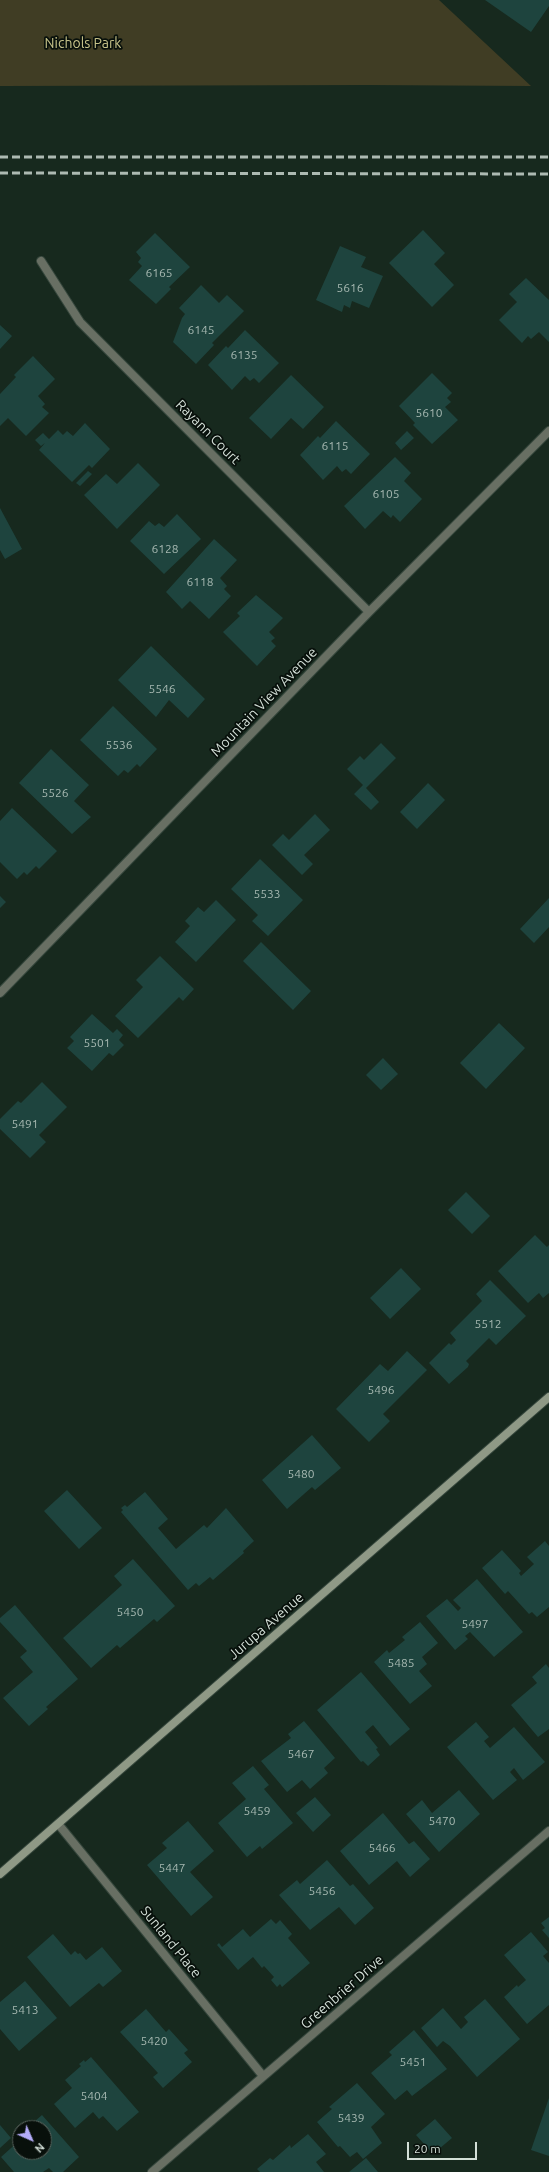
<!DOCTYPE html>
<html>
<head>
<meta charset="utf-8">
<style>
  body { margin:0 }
  #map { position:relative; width:549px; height:2172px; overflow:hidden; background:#17291e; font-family:Ubuntu,sans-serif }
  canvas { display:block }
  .north { position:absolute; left:12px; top:2120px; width:40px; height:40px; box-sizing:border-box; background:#08100b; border:1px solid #59635d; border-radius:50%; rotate:135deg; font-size:11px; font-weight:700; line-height:16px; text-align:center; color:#d3dfd7 }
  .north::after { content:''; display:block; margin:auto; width:14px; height:18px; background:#b4acf9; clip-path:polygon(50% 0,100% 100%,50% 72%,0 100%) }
  .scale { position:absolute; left:407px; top:2142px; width:70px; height:18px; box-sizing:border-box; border:2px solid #d3dfd7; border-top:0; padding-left:5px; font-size:12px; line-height:14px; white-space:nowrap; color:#d3dfd7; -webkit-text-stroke:3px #08100b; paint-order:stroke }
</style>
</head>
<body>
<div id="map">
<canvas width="549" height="2172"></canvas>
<div class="north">N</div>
<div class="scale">20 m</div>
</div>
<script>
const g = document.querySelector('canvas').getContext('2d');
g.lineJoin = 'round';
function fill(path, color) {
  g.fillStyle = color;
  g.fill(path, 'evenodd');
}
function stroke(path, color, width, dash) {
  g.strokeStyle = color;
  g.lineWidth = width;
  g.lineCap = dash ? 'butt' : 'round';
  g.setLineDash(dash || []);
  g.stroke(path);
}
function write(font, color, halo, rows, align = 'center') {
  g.font = font + ' Ubuntu,sans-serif';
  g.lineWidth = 3.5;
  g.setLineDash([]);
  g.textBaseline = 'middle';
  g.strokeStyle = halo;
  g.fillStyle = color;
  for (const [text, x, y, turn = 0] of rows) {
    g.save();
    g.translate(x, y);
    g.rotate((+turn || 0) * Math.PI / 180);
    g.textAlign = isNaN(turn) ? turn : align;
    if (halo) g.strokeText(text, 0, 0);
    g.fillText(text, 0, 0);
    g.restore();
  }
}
const green = new Path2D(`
  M0,0h439l92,86 -163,-1 -368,1z`);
const building = new Path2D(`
  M485,0h64v6l-18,26z
  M423,230l22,23 -11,11 20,21 -22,22 -43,-44z
  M155,233l35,34 -21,20 2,2 -15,15 -27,-24 13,-14 -4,-4 3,-4 -5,-6z
  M340,246l26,11 -5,10 22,9 -14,32 -17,-7 -2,7 -6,-3 -2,7 -26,-12z
  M526,278l23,22v42l-10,-10 -8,7 -3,-3 -6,7 -23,-23 18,-18 -8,-8z
  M201,285l18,18 8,-8 17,16 -32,32 2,2 -18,19 -23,-22 9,-24 3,-4 -6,-6z
  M0,325l12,11 -12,13z
  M245,330l34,33 -20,20 -5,-5 -4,3 -5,-5 -13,14 -24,-25 18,-19 2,2z
  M33,356l22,23 -17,17 7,8 -3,3 7,6 -23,23 -18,-18 -8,8v-32l16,-17 -2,-2z
  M432,373l20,20 -5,5 4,4 -6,5 13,13 -26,24 -19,-19 2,-2 -16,-17z
  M291,375l33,32 -21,22 -12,-11 -20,21 -22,-21z
  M336,421l34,33 -19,20 -5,-5 -4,3 -5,-6 -14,14 -23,-25 18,-19 2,2z
  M85,423l25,26 -18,19 -3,-3 -17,17 -33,-32 6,-7 -4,3 -6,-6 8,-7 6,6 9,-9 5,5 4,-4 6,5z
  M407,431l7,7 -13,12 -6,-7z
  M395,457l16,16 -7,8 18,18 -22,23 -7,-7 -2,3 -8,-7 -18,18 -21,-23z
  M138,463l22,22 -43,44 -33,-34 22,-21 11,10z
  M88,471l4,3 -12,12 -4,-3z
  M0,508l22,41 -17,10 -5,-9z
  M177,514l24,25 -37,35 -34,-33 19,-20 6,5 4,-3 5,4z
  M214,539l23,21 -17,18 7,8 -3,3 7,7 -22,23 -19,-18 -8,8 -16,-17z
  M256,595l27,23 -14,14 6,6 -4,3 5,5 -19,20 -34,-34 17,-16 -3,-3z
  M151,646l54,53 -17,19 -19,-18 -13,17 -38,-37z
  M113,706l44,43 -17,18 -3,-3 -9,9 -4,-3 -6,6 -38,-36z
  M381,743l15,15 -30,30 13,14 -8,8 -17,-16 9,-9 -16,-16 13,-13 4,4z
  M51,749l38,36 -15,16 17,16 -19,17 -53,-51z
  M428,783l17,17 -28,29 -17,-17z
  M12,808l45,43 -18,18 -3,-3 -9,9 -3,-3 -7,7 -17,-17v-41z
  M315,814l15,16 -26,25 9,9 -11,11 -30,-30 11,-11 6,6z
  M260,859l43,41 -35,36 -16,-15 6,-6 -27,-26z
  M0,896l6,6 -6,6z
  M549,898v29l-15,16 -14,-14z
  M216,900l20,20 -40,42 -21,-20 15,-16 -5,-5 13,-14 6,5z
  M261,942l50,49 -18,19 -50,-49z
  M160,956l34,33 -11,12 -4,-4 -41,41 -23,-22 28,-29 -7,-7z
  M92,1014l21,19 4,-4 6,6 -4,5 5,5 -11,11 -4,-3 -17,18 -25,-23 7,-7 -4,-4z
  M499,1023l26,25 -39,41 -26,-26z
  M383,1058l15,16 -17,16 -15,-15z
  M42,1082l25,25 -28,28 7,7 -16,16 -30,-29v-10l18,-18 3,2z
  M466,1192l24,24 -18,18 -24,-24z
  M535,1235l12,12 2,-2v48l-6,5 -4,-5 -11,10 -30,-32z
  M401,1268l20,21 -31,30 -20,-21z
  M490,1280l36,36 -30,29 -7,-7 -23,23 3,3 -1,3 -19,17 -20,-21 20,-20 2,2 5,-5 -6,-7 32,-32 -6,-7z
  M407,1351l20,19 -44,44 7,7 -21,21 -33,-33 44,-45 8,7z
  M312,1435l29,33 -26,22 -3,-3 -25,22 -25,-29z
  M67,1490l35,38 -23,21 -35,-38z
  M145,1492l23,27 -10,9 18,21 28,-24 3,3 19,-20 28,33 -11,10 1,2 -31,27 -3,-3 -11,9 -3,-3 -8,7 -67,-78 2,-2 -2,-2 4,-3 2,2z
  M545,1541l4,5v61l-12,10 -5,-5 -3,2 -21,-23 -3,3 -23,-26 20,-18 19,21 -2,2 2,3 13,-12 -7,-7z
  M133,1559l42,47 -18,16 -3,-3 -34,29 -3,-3 -26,23 -28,-30 59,-53 -8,-9z
  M477,1579l46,53 -29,25 -24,-25 -5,4 3,3 -13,11 -29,-34 21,-17 11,12 3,-3 -8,-8z
  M15,1605l63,74 -32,28 2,2 -19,17 -26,-28 30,-26 -13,-15 7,-6 -27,-29v-4z
  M420,1622l18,21 -16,14 5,7 -8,7 13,15 -22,18 -36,-42 13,-12 2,3 16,-13 -3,-3z
  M546,1664l3,4v61l-11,8 -27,-32 26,-22 -5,-6z
  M361,1672l49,57 -20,17 -17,-21 -8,7 13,16 -2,1 4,6 -12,11 -5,-5 -2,1 -44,-52z
  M304,1721l31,37 -11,10 4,5 -18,16 -8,-9 -15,12 -26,-31 30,-23 -3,-4z
  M476,1722l13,15 -5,4 6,7 24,-21 31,35 -22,18 -9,-12 -4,4 7,8 -24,20 -46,-53z
  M253,1766l16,19 -5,4 29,34 -31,26 -2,-3 -13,11 -29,-34 28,-24 -14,-16z
  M459,1790l21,24 -41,38 -33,-38 16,-14 10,13z
  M315,1797l16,18 -18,17 -17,-19z
  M383,1813l26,31 5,-3 16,18 -20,18 -13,-16 -28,24 -29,-34z
  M188,1821l26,30 -24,21 23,25 -22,19 -44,-51 20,-17 -5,-5z
  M327,1860l23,26 3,-2 21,24 -19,17 -16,-18 -29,23 -31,-35 18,-15 3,4z
  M549,1917v21l-7,-8 3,-2 -4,-5z
  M271,1919l5,5 4,-4 12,14 -4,4 22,25 -28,24 -2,-3 -3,3 -6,-7 3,-3 -10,-11 -2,2 -9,-11 -15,13 -21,-25 2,-2 3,4 21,-18 7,8z
  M531,1932l17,20 -5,4 6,7v42l-22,19 -23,-27 13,-12 1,2 8,-7 -22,-25z
  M53,1934l18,21 4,-4 3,3 2,-1 6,7 16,-13 20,24 -19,16 -4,-4 -29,24 -43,-50z
  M25,1981l32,37 -38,33 -19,-22v-27z
  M485,1999l35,40 -43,38 -27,-31 -7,-5 -6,6 -16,-19 22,-20 18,21 7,-7 -4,-5z
  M146,2009l20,23 3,-3 19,21 -4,3 8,9 -29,26 -10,-11 5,-4 -38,-41z
  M414,2030l33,39 -35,27 -5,-6 -12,10 -24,-27 21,-18 -3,-3z
  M91,2057l48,55 -22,19 -14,-15 -4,3 -6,-7 -18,16 -21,-24 18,-16 -7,-8 16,-14 -2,-2 5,-4 1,2z
  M357,2083l28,31 -14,13 11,16 -19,16 -6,-7 -7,5 -10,-11 -2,1 -21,-25 15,-13 -3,-2z
  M549,2098v58l-18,-6z
  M42,2115l37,42 -16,15h-10l-4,-4 -6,4h-29l-13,-15 19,-17v12h24v-24h-17z
  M435,2119l17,19 -19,16 -17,-19z
  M0,2125l11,13 -11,10z
  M308,2134l18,20 -10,8 8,10h-64l-3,-3 13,-11 3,2 17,-15 1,3z
  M366,2158l12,14h-29z`);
const street = new Path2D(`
  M41,261l39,61 289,290
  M0,993l369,-381 180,-181
  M59,1825l204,251
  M152,2172l397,-341`);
const secondary = new Path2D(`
  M0,1874l549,-477`);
const rail = new Path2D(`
  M0,157h549
  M0,173l549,1`);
const numberNames = [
  ["6165",159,273],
  ["5616",350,288],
  ["6145",201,330],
  ["6135",244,355],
  ["5610",429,413],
  ["6115",335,446],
  ["6105",386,494],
  ["6128",165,549],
  ["6118",200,582],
  ["5546",162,689],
  ["5536",119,745],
  ["5526",55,793],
  ["5533",267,894],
  ["5501",97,1043],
  ["5491",25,1124],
  ["5512",488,1324],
  ["5496",381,1390],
  ["5480",301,1474],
  ["5450",130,1612],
  ["5497",475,1624],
  ["5485",401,1663],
  ["5467",301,1754],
  ["5459",257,1811],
  ["5470",442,1821],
  ["5466",382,1848],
  ["5447",172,1868],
  ["5456",322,1891],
  ["5413",25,2010],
  ["5420",154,2041],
  ["5451",413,2062],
  ["5404",94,2096],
  ["5439",351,2118]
];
const parkNames = [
  ["Nichols Park",83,43]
];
const streetNames = [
  ["Rayann Court",208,432,45],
  ["Mountain View Avenue",264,702,-46],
  ["Jurupa Avenue",266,1626,-41],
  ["Sunland Place",171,1942,51],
  ["Greenbrier Drive",342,1992,-41]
];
fill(green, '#403d24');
fill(building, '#1e443e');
stroke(street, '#35463c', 10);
stroke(secondary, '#35463c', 10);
stroke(street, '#686f63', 8);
stroke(secondary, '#8f9986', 8);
stroke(rail, '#adbab2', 3, [8, 4]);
write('12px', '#a6b8b1', null, numberNames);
write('14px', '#c7c38a', '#08100b', parkNames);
write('14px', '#d3dfd7', '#08100b', streetNames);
</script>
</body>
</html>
